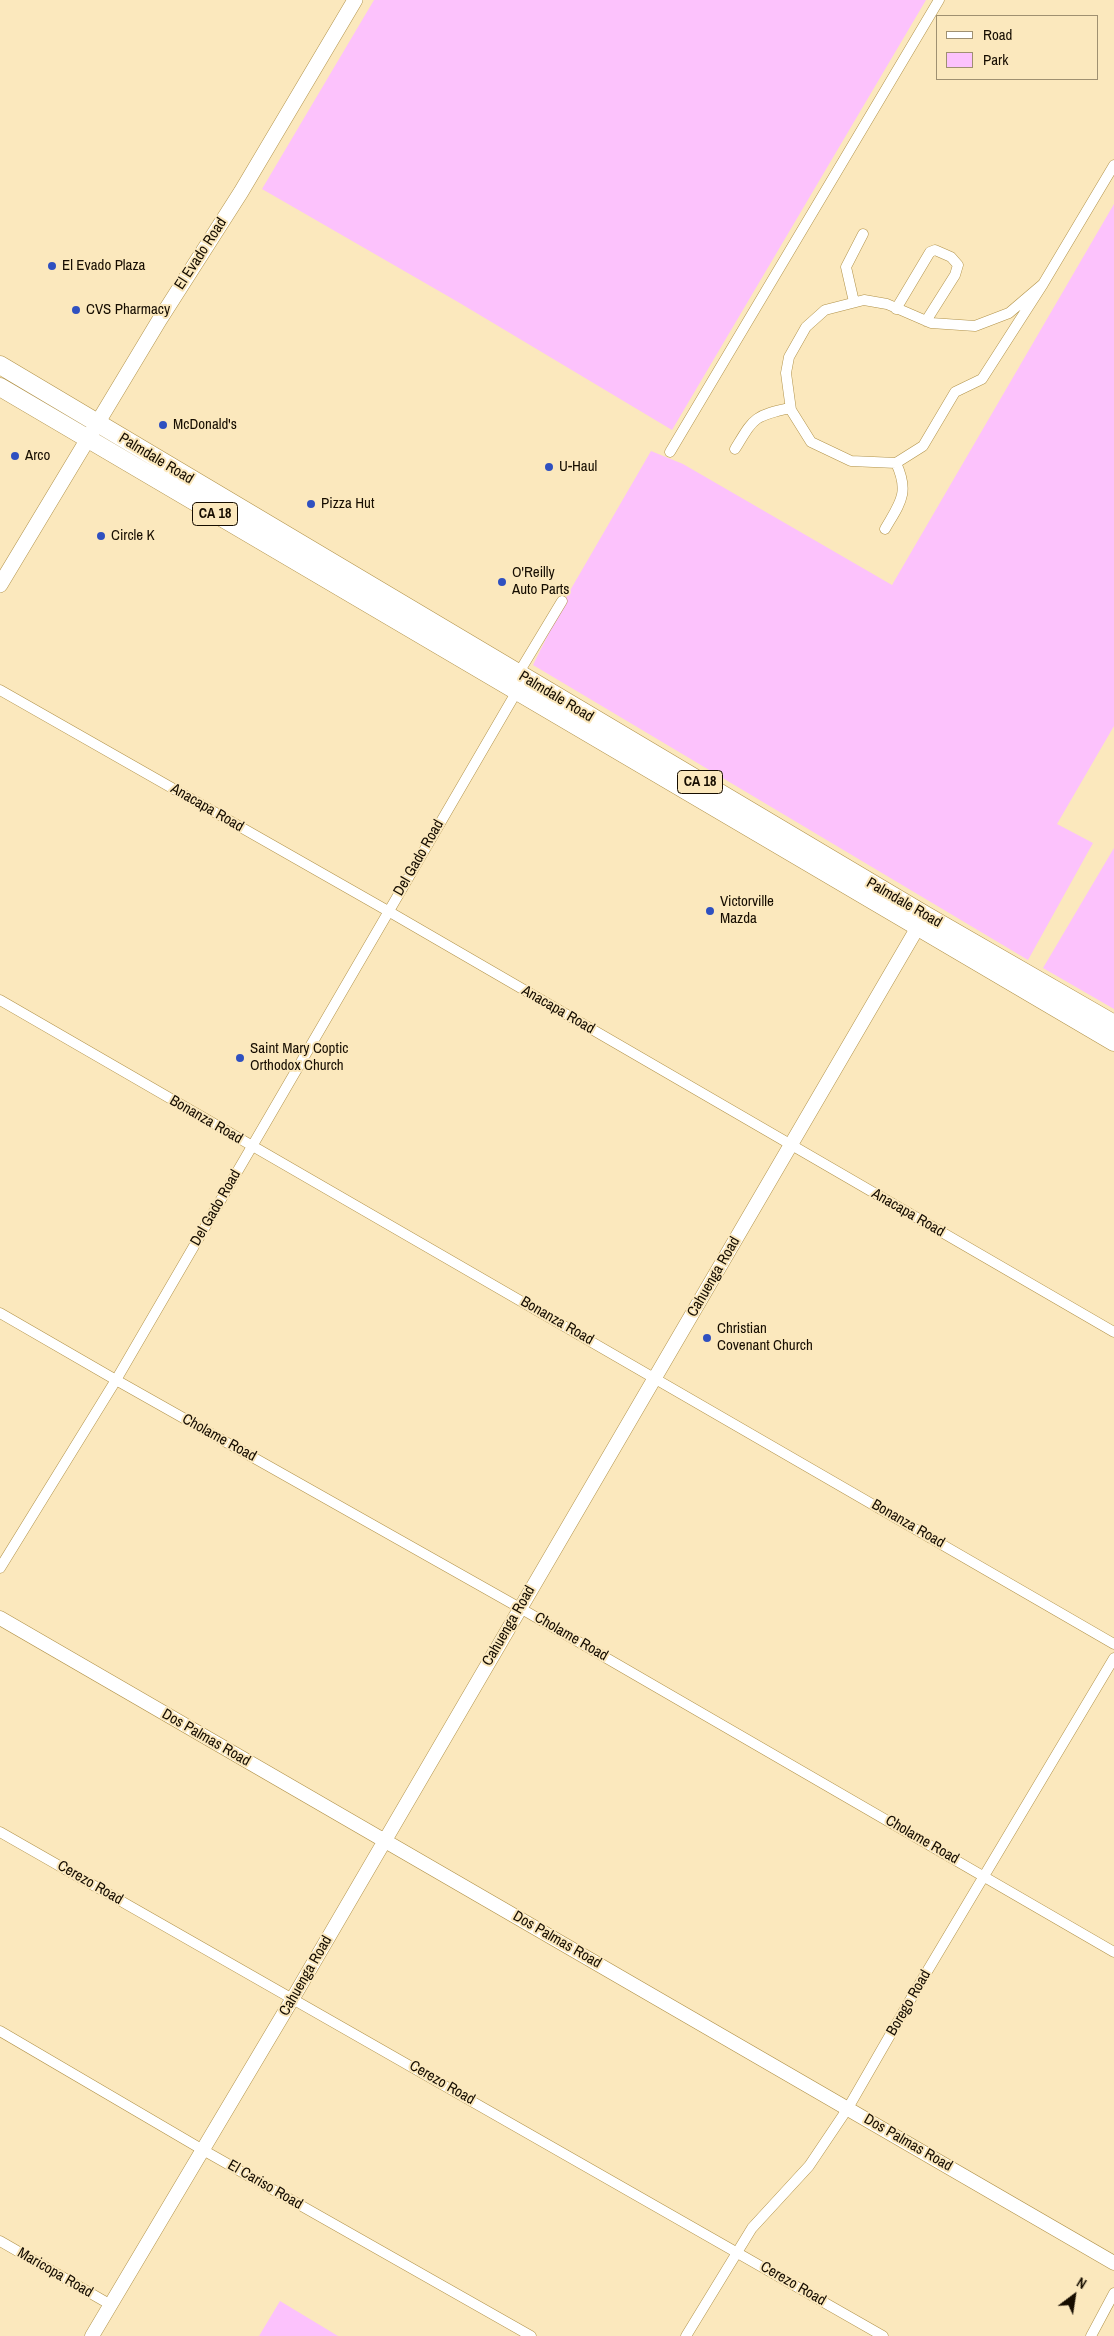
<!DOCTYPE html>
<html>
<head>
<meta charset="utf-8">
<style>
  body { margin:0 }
  #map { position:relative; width:1114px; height:2336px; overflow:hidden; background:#fbe8bd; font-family:"Archivo Narrow",sans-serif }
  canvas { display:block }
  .legend { position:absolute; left:936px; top:15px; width:162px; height:65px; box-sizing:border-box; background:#fbe8bd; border:1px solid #9f9071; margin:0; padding:6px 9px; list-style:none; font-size:15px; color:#160d00 }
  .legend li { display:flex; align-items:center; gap:10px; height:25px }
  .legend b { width:25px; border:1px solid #9f9071 }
  .north { position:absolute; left:1049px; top:2271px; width:50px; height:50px; -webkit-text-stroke:4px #fbe8bd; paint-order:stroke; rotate:31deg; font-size:14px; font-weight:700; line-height:20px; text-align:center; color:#160d00 }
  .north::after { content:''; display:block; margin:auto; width:18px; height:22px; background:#160d00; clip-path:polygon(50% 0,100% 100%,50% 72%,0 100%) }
</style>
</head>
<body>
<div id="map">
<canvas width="1114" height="2336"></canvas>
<ul class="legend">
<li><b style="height:6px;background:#fff"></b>Road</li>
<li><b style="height:14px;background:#fcc2fc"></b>Park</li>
</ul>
<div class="north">N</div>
</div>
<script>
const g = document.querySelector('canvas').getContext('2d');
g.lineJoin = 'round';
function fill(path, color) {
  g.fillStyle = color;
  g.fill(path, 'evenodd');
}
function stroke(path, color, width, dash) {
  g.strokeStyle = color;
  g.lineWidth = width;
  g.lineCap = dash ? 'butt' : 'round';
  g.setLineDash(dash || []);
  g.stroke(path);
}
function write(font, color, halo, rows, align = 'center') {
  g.font = font + ' "Archivo Narrow",sans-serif';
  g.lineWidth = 4;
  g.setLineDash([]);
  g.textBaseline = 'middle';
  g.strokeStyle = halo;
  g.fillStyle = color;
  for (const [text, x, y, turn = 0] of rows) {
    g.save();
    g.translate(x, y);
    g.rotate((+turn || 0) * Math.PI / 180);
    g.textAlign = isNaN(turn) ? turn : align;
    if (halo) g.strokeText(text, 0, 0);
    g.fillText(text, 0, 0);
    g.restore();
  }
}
const green = new Path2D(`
  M374,0h552l-254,430 -214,-128 -196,-113z
  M1114,204v522l-57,98 36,19 -65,117 -495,-295 35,-71 83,-143 32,13 209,121z
  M1114,848v161l-71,-41z
  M280,2301l58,35h-79z`);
const minor = new Path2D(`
  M1043,284l-34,29 -34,13 -44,-3 -44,-19 -23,-4 -39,10 -19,17 -17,30 -3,16 5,37 20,32 40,19 45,2 27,-17 32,-54 27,-13 61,-95 71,-119
  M854,302l-8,-35 17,-33
  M896,309l34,-57 5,-2 16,7 7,8 -3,10 -29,46
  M735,449c19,-31 18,-33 55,-41
  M670,452l269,-452
  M885,529c15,-26 25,-36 11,-66
  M518,674l44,-73
  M0,690l388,221 726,421
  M0,1000l1114,644
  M0,1313l116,67 404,228 594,344
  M0,1568l116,-188 401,-689
  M0,1832l883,504
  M0,2031l203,119 328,186
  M0,2241l111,64
  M686,2336l66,-108 57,-62 39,-58 68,-118 198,-332
  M1091,2336l23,-43`);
const tertiary = new Path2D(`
  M0,1618l1114,645
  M92,2336l201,-338 629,-1078`);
const secondary = new Path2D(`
  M0,585l160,-266 81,-127 114,-192`);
const trunk = new Path2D(`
  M0,365l925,550 189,109
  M0,387l1114,655`);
const markers = [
  [52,266,5,"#2f50c0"],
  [76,310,5,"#2f50c0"],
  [163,425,5,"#2f50c0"],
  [15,456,5,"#2f50c0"],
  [549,467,5,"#2f50c0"],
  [311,504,5,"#2f50c0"],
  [101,536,5,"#2f50c0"],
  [502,582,5,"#2f50c0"],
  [710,911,5,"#2f50c0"],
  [240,1058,5,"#2f50c0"],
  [707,1338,5,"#2f50c0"]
];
const shields = [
  [215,514,45],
  [700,782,45]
];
const shieldNames = [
  ["CA 18",215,514],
  ["CA 18",700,782]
];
const streetNames = [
  ["El Evado Road",201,254,-57],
  ["Palmdale Road",156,459,31],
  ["Palmdale Road",556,697,31],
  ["Anacapa Road",207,808,30],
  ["Del Gado Road",419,858,-60],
  ["Palmdale Road",904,903,30],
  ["Anacapa Road",558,1010,30],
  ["Bonanza Road",206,1120,30],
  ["Del Gado Road",216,1208,-60],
  ["Anacapa Road",908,1213,30],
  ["Cahuenga Road",714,1277,-60],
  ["Bonanza Road",557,1321,30],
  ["Cholame Road",219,1438,29],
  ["Bonanza Road",908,1524,30],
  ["Cahuenga Road",509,1626,-60],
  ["Cholame Road",571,1637,30],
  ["Dos Palmas Road",206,1738,30],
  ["Cholame Road",922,1840,30],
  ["Cerezo Road",90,1883,30],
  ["Dos Palmas Road",557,1940,30],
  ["Cahuenga Road",306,1976,-60],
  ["Borego Road",909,2003,-60],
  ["Cerezo Road",442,2083,30],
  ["Dos Palmas Road",908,2143,30],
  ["El Cariso Road",265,2185,30],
  ["Maricopa Road",55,2273,30],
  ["Cerezo Road",793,2284,30]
];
const poiNames = [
  ["El Evado Plaza",62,266],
  ["CVS Pharmacy",86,310],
  ["McDonald's",173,425],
  ["Arco",25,456],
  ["U-Haul",559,467],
  ["Pizza Hut",321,504],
  ["Circle K",111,536],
  ["O'Reilly",512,573],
  ["Auto Parts",512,590],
  ["Victorville",720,902],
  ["Mazda",720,919],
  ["Saint Mary Coptic",250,1049],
  ["Orthodox Church",250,1066],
  ["Christian",717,1329],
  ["Covenant Church",717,1346]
];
fill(green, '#fcc2fc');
stroke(minor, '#b19249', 11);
stroke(tertiary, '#b19249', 15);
stroke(secondary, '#b19249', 16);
stroke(trunk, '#b19249', 19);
stroke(minor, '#fff', 10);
stroke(tertiary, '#fff', 14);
stroke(secondary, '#fff', 15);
stroke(trunk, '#fff', 18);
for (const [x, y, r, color] of markers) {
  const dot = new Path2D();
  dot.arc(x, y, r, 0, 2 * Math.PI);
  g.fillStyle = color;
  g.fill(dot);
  stroke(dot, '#fbe8bd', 2);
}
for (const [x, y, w] of shields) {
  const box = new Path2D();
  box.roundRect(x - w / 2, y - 11.5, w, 23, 4);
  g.fillStyle = '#fbe8bd';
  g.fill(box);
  stroke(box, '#160d00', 1);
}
write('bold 14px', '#160d00', null, shieldNames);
write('15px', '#160d00', '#fbe8bd', streetNames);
write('15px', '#160d00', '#fbe8bd', poiNames, 'left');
</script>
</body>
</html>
